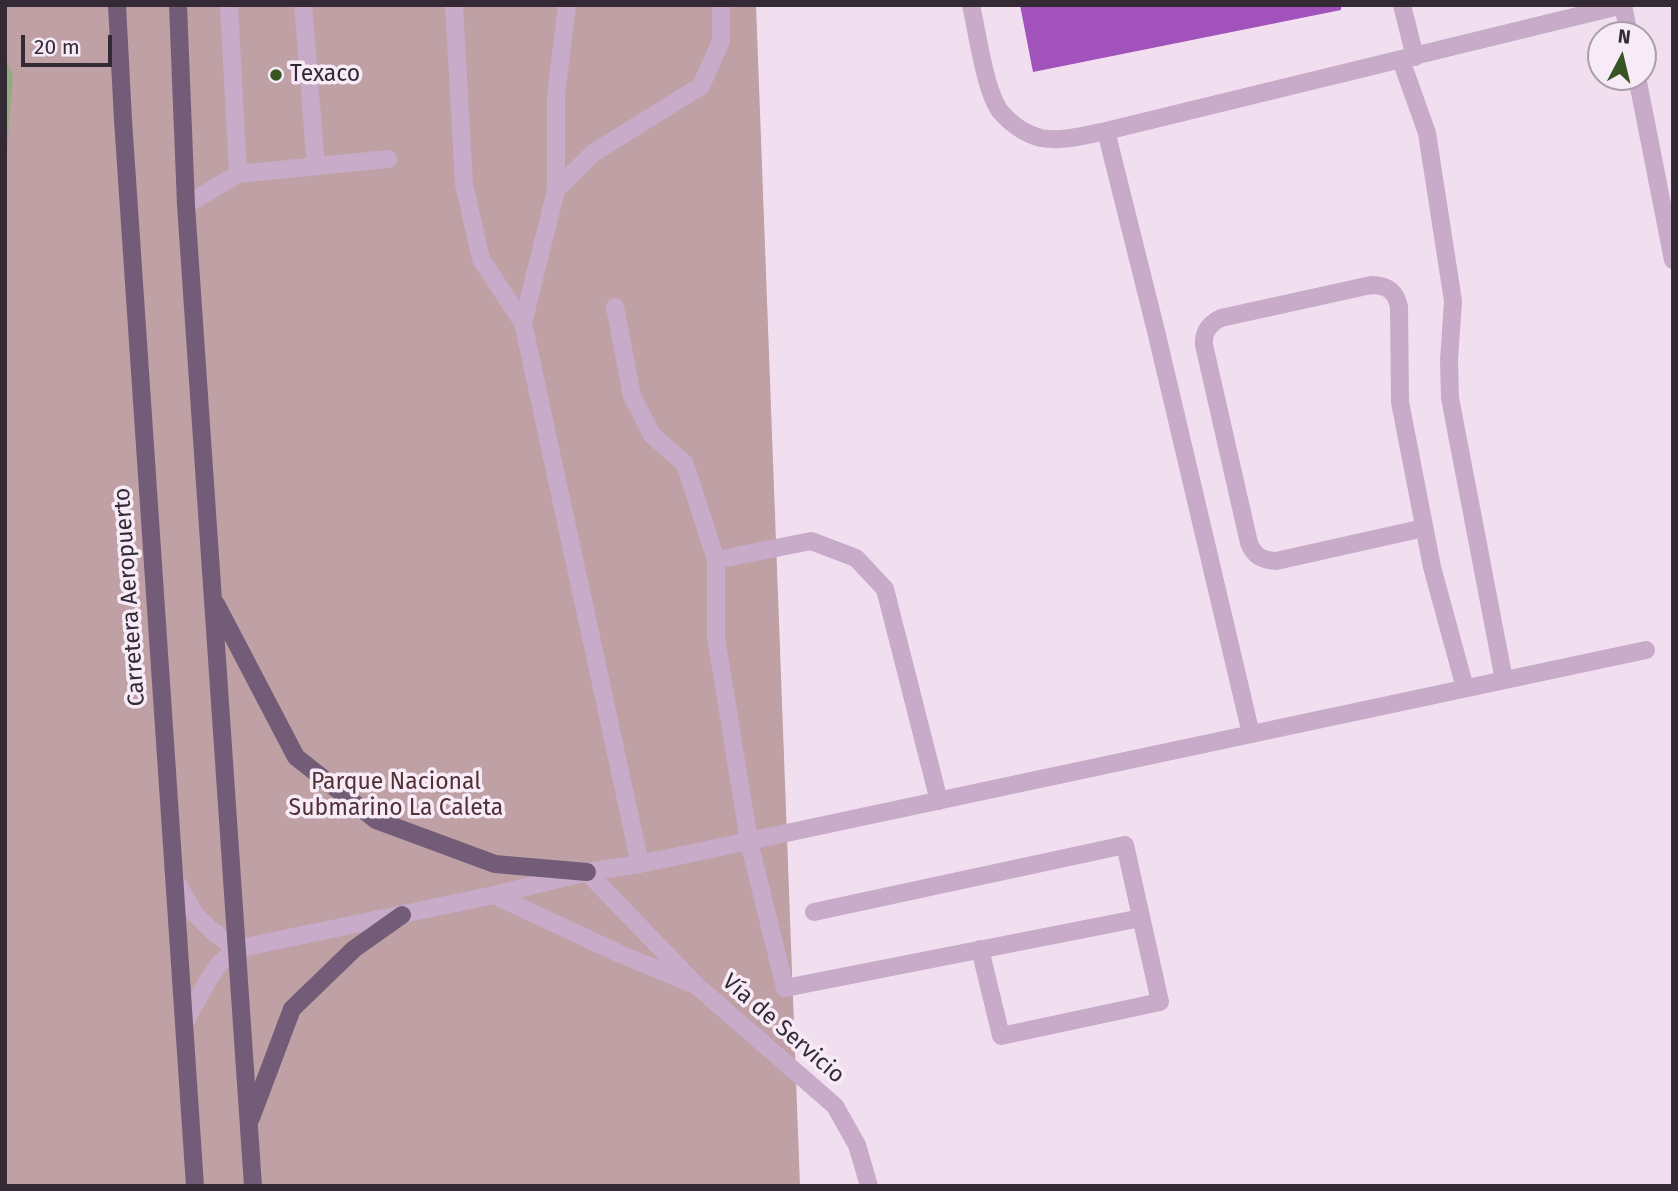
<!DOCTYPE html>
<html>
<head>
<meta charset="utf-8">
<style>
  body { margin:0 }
  #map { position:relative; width:1678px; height:1191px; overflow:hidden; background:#f1dff0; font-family:"Fira Sans",sans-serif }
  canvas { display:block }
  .frame { position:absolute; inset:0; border:7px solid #342a36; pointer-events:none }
  .north { position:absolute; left:1587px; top:21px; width:70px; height:70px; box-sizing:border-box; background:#f8ebf8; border:2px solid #aa9eaa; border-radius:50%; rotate:7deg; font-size:19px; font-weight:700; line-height:28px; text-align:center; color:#342a36 }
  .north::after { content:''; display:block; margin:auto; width:24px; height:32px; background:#385423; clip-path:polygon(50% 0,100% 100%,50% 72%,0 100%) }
  .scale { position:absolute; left:21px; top:35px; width:91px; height:32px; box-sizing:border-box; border:4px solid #342a36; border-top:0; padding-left:9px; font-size:21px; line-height:24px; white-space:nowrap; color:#342a36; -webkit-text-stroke:5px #f8ebf8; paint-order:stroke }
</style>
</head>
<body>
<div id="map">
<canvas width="1678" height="1191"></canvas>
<div class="frame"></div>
<div class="north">N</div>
<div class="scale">20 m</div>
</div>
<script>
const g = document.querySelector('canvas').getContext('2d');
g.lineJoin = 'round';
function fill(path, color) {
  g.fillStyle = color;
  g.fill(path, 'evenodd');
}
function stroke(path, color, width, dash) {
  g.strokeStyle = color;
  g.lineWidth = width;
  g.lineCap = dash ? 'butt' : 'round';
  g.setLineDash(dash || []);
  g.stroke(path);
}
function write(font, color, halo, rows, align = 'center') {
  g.font = font + ' "Fira Sans",sans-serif';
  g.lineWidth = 7;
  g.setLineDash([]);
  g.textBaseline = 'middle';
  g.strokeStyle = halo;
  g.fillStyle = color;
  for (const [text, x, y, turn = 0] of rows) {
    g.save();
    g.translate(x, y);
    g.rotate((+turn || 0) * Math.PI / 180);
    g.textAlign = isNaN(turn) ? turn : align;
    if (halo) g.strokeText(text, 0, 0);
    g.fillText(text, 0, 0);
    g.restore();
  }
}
const green = new Path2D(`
  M5,5h751l44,1181h-795z`);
const water = new Path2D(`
  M5,58l8,18 -6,73 -2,4z`);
const building = new Path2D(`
  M1020,5h321v5l-308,62z`);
const lane = new Path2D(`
  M303,5l13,161
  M454,5l10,179 17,75 42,64 117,541
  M971,5c6,26 14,86 29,106 10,12 25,23 41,27 21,4 44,-3 65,-7l517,-126
  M1402,5l13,52
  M1623,5l6,30
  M1401,60l26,73 26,168 -4,59 1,38 54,282
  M1637,77l36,183
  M1106,131l50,200 95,403
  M238,174l150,-15
  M556,190l37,-37 108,-67 20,-45v-36
  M186,205l52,-31 -9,-169
  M615,307l17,89 20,39 33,29 31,96v77l33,204 36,147 356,-70
  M523,323l33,-133v-95l11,-90
  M1424,528l-148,33c-14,-1 -22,-5 -27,-18l-45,-198c-1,-13 5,-21 17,-27l150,-33c16,0 25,6 28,22l1,95 32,165 33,121
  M716,560l95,-19 45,17 29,31 54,212
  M587,872l110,114 138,120 22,39 12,41
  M174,878l21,36 16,16 25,19
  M494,895l124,58 72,30
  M814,912l311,-67 35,157 -159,34 -21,-87
  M184,1024l23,-42 13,-19 16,-14 258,-54 93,-23 53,-8 109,-23 897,-191`);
const primary = new Path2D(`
  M117,5l6,115 72,1066
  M178,5l8,200 67,981
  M216,604l80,153 80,63 119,44 92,8
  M251,1118l41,-109 62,-60 48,-34`);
const markers = [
  [276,75,7,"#385423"]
];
const poiNames = [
  ["Texaco",290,75]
];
const streetNames = [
  ["Carretera Aeropuerto",130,597,-94],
  ["Vía de Servicio",783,1029,41]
];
const parkNames = [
  ["Parque Nacional",396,783],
  ["Submarino La Caleta",396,809]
];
fill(green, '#bea0a5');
fill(water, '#94ab80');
fill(building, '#a152bb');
stroke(lane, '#c7abc8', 18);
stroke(primary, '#735c77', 18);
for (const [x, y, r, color] of markers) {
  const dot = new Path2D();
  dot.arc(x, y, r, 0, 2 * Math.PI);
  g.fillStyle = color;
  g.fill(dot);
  stroke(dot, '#f8ebf8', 2.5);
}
write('23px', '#342a36', '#f8ebf8', poiNames, 'left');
write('23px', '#342a36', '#f8ebf8', streetNames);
write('23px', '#523034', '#f8ebf8', parkNames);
</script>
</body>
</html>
